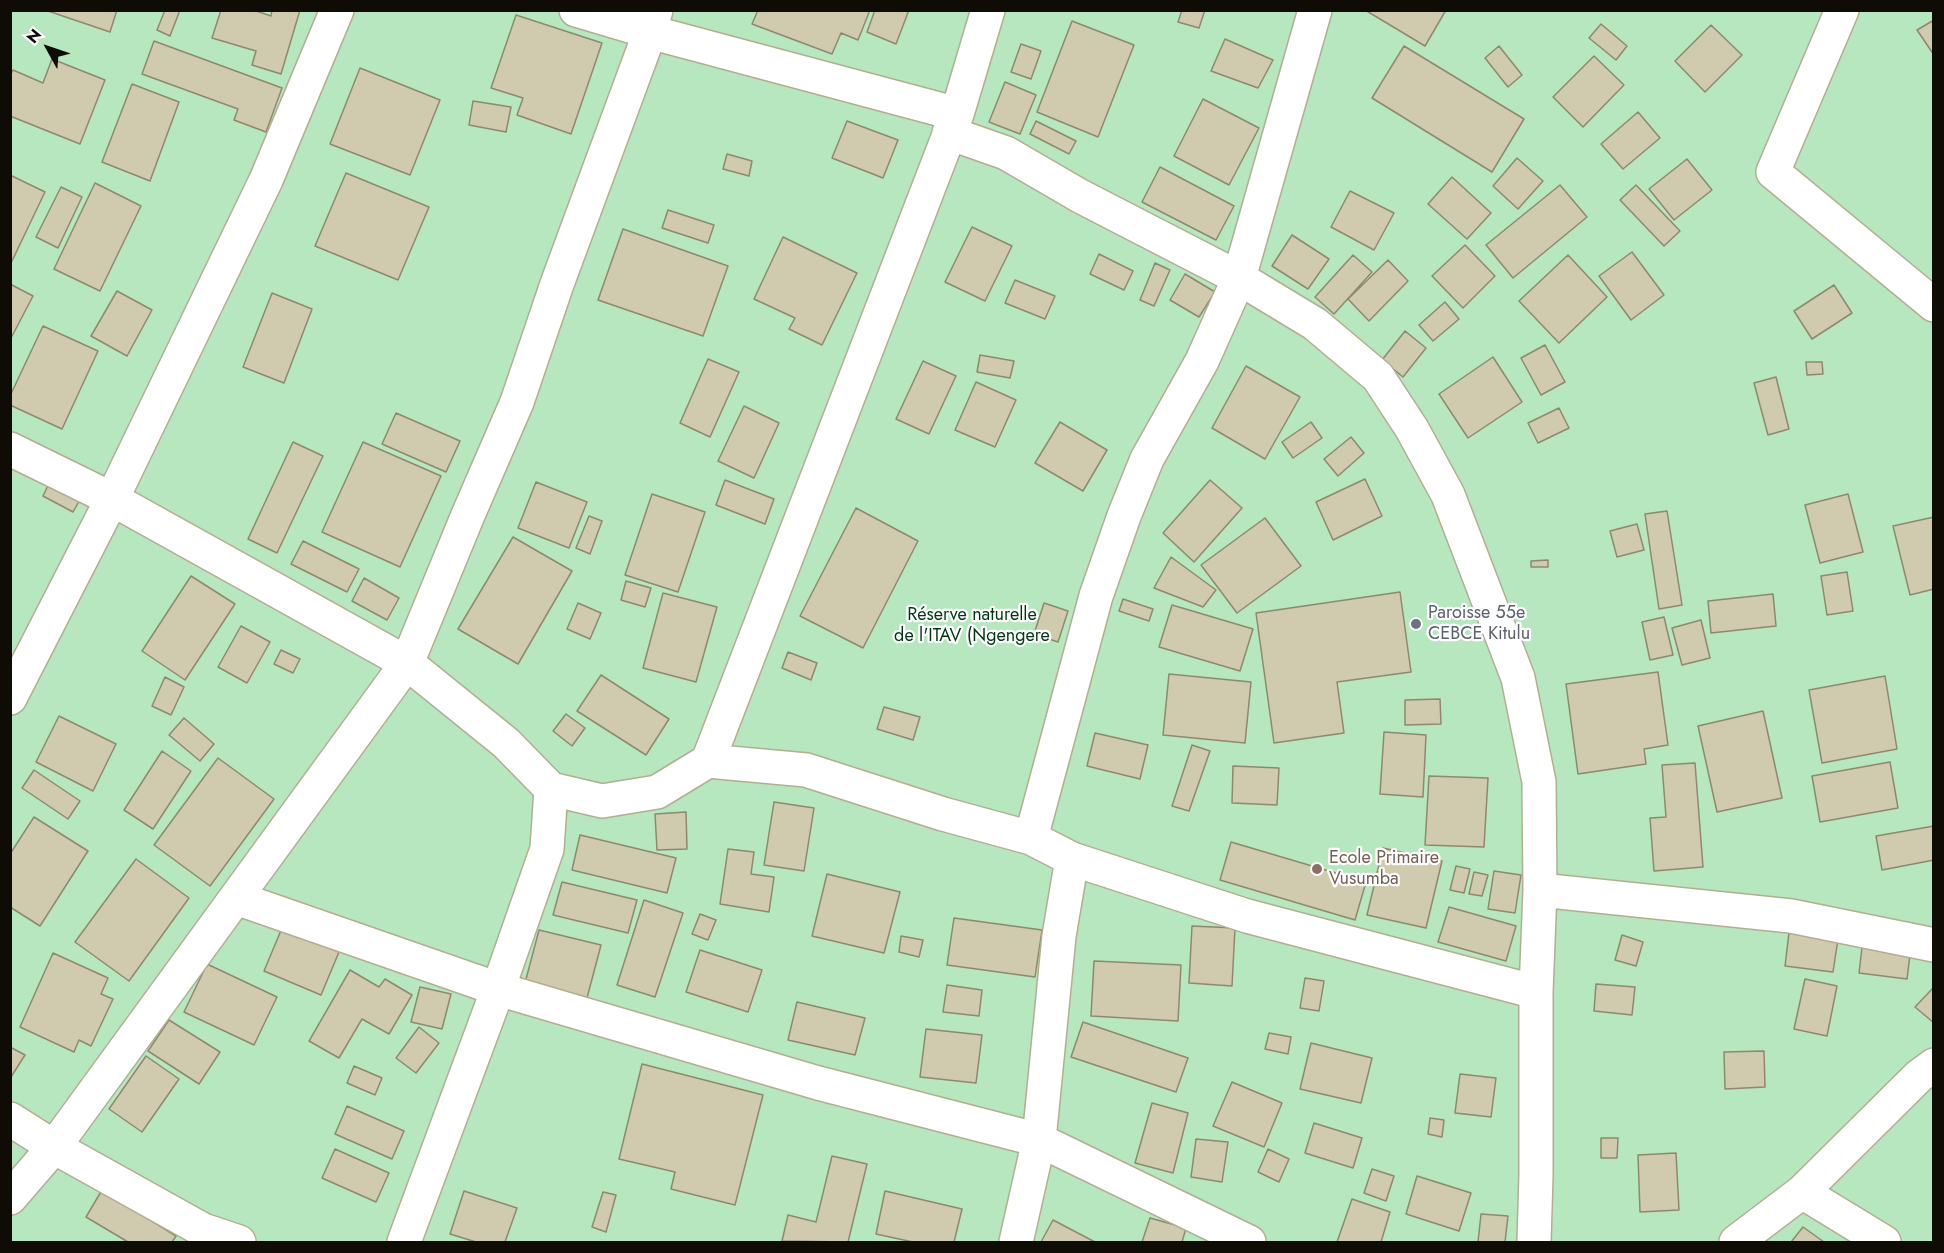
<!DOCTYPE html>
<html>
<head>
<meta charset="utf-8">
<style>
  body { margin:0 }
  #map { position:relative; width:1944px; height:1253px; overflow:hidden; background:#f2edcf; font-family:Jost,sans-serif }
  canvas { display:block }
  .frame { position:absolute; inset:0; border:12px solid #0e0c04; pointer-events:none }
  .north { position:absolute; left:18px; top:18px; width:60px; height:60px; -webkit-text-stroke:4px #fff; paint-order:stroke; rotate:310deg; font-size:16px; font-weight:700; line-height:24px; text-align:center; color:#0e0c04 }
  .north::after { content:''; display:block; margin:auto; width:21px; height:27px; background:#0e0c04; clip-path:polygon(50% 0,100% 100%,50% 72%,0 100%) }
</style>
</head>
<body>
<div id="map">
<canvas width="1944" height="1253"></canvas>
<div class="frame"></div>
<div class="north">N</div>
</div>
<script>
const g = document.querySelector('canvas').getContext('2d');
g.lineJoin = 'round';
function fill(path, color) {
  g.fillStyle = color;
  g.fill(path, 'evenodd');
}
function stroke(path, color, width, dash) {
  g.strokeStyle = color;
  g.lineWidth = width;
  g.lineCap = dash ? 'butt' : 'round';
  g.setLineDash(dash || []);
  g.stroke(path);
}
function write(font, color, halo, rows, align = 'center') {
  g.font = font + ' Jost,sans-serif';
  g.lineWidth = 4.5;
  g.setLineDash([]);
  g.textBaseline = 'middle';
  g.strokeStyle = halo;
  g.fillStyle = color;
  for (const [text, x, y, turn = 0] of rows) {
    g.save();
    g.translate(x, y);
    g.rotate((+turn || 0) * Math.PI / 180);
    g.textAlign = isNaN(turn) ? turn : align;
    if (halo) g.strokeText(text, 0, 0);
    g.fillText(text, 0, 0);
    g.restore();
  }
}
const green = new Path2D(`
  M11,11h1922v1231h-1922z`);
const building = new Path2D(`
  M45,10h72l-7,22z
  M165,10h15l-10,26 -13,-6z
  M221,10h32l18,6 1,-6h28l-19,64 -29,-9 4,-14 -44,-13z
  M758,10h112l-12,30 -17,-7 -9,21 -80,-30z
  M875,10h34l-13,34 -29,-12z
  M1182,10h23l-6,18 -21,-6z
  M1365,10h81l-21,36z
  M516,15l86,28 -31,91 -54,-19 6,-17 -32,-10z
  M1934,20v35l-17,-25z
  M1072,21l62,24 -36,92 -61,-25z
  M1601,24l26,22 -11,14 -27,-22z
  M1711,25l31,30 -37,37 -30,-31z
  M1225,39l48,21 -15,28 -47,-17z
  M154,41l128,47 -16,44 -32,-12 4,-11 -96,-35z
  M1021,44l20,7 -10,28 -20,-7z
  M1404,46l120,73 -32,53 -120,-74z
  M1499,46l23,29 -14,12 -23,-29z
  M1594,56l30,29 -41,42 -30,-30z
  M52,59l53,21 -25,64 -70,-28v-40l3,-6 30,13z
  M360,68l80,32 -30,75 -80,-31z
  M1005,82l31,13 -16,39 -31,-12z
  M132,84l47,18 -29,79 -48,-19z
  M1203,99l56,29 -30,57 -55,-29z
  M473,101l38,6 -5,25 -37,-7z
  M1638,112l22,26 -37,31 -22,-25z
  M847,121l51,19 -15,38 -51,-20z
  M1036,121l40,20 -7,13 -39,-20z
  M727,154l25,7 -3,15 -26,-7z
  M1517,158l26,23 -25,28 -25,-23z
  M1687,159l25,31 -38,30 -25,-31z
  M1160,167l74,39 -18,34 -74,-38z
  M346,173l83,34 -31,73 -83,-34z
  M10,175l35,17 -34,71h-1z
  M1452,177l39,36 -24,26 -39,-35z
  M95,183l46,23 -41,85 -46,-22z
  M1560,185l27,32 -74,61 -27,-33z
  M1636,185l44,46 -16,15 -44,-46z
  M61,187l21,10 -24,51 -22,-11z
  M1350,191l44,22 -20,37 -43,-23z
  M668,210l46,15 -6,18 -46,-15z
  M972,227l40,19 -27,55 -40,-19z
  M623,229l105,37 -25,70 -105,-36z
  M1292,235l37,24 -21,30 -36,-23z
  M783,237l74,36 -35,72 -33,-16 6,-11 -41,-19z
  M1465,245l30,31 -32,32 -31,-32z
  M1632,252l32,43 -33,25 -32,-44z
  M1099,254l34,17 -9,19 -34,-16z
  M1353,255l19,17 -38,42 -19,-17z
  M1568,255l39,42 -48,46 -40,-42z
  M1388,260l20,21 -39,40 -21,-22z
  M1155,263l15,7 -16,36 -14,-6z
  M1185,274l30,18 -16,25 -29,-17z
  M1015,280l40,16 -10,23 -40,-16z
  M10,284l23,12 -23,44z
  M1834,285l18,28 -40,26 -18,-28z
  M117,291l35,19 -25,46 -36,-20z
  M272,293l40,16 -28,74 -41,-16z
  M1445,302l14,17 -26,22 -14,-16z
  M43,326l55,25 -36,78 -52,-24v-9z
  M1405,331l21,17 -23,29 -21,-17z
  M1545,345l20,37 -24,13 -20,-37z
  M980,355l34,6 -4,17 -33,-6z
  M1493,357l29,45 -54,36 -29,-44z
  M708,359l31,13 -29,65 -30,-14z
  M923,361l33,15 -27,58 -33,-15z
  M1806,362h16l1,12 -16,1z
  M1246,366l54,31 -35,62 -53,-31z
  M1776,377l13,52 -21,6 -14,-52z
  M976,382l40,18 -21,47 -40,-17z
  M744,406l35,17 -25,55 -36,-17z
  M1559,408l10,20 -31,15 -10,-20z
  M396,413l64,28 -14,31 -64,-28z
  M1060,422l47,28 -24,41 -48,-28z
  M1311,422l11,16 -29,20 -11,-16z
  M1351,437l13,16 -26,23 -14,-17z
  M293,442l30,14 -46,97 -29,-14z
  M363,442l78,34 -41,91 -78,-35z
  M51,479l31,17 -9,16 -30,-16z
  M1365,479l17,37 -49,24 -17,-38z
  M725,480l49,19 -9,25 -49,-19z
  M1210,480l32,28 -48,54 -31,-29z
  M536,482l51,20 -18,46 -51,-20z
  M652,494l53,18 -27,80 -53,-17z
  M1848,494l15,58 -43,11 -15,-58z
  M856,508l62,33 -55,107 -63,-32z
  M1667,511l15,94 -23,4 -14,-95z
  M589,516l13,5 -12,33 -14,-6z
  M1934,517v72l-24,6 -17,-69z
  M1265,518l36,48 -64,47 -36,-48z
  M1637,524l7,26 -27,7 -7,-26z
  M513,537l59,34 -54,93 -60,-35z
  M303,541l56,28 -12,23 -56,-28z
  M1171,557l45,33 -13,17 -49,-19z
  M1548,560v7h-17v-6z
  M1847,572l6,39 -26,4 -6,-39z
  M191,576l44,28 -50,76 -43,-29z
  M364,578l35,20 -12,22 -35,-19z
  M626,581l25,7 -6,19 -24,-7z
  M1400,592l11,80 -74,10 7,51 -70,10 -18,-130z
  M663,593l54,14 -21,75 -53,-14z
  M1773,594l3,32 -65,7 -3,-32z
  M1123,599l30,10 -4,12 -30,-10z
  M578,603l23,10 -11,26 -23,-10z
  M1044,603l24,8 -10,31 -24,-8z
  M1172,605l81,24 -13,42 -81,-24z
  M1664,617l9,38 -23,5 -8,-38z
  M1701,620l9,38 -28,7 -10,-37z
  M241,626l29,16 -23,41 -29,-16z
  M281,650l19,9 -7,14 -19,-9z
  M788,652l29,11 -6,17 -29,-12z
  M1658,672l10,73 -24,4 2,15 -68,10 -12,-90z
  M1169,674l82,8 -6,61 -82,-8z
  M601,675l68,44 -23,36 -69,-44z
  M1885,676l12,73 -75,14 -13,-73z
  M165,677l19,10 -13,28 -19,-9z
  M1440,699l1,25 -36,1v-25z
  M884,707l36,10 -7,23 -36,-11z
  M1763,711l19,87 -65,14 -19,-86z
  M566,714l19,14 -13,18 -19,-15z
  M59,716l57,28 -23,47 -57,-29z
  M184,718l30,26 -14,17 -31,-26z
  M1384,732l42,3 -3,62 -43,-3z
  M1095,733l53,12 -8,34 -53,-13z
  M1192,745l18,6 -21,60 -17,-5z
  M162,751l29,20 -38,58 -29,-19z
  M218,758l56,41 -64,87 -56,-41z
  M1890,762l8,46 -78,14 -8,-46z
  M1695,763l8,104 -49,4 -4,-53 16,-1 -4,-52z
  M1233,766l46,2 -2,37 -45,-2z
  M34,770l46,31 -12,18 -46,-31z
  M1429,776l59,2 -4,69 -59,-2z
  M774,802l40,6 -10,63 -40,-6z
  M686,812l1,37 -30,1 -2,-36z
  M34,817l54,34 -48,75 -30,-19v-53z
  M1934,826v34l-52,10 -6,-34z
  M580,835l96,23 -9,35 -95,-23z
  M1231,842l135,40 -11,38 -135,-40z
  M1383,848l59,13 -16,67 -59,-13z
  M728,849l26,3 -3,22 23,3 -5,35 -49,-8z
  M136,859l53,39 -60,83 -54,-39z
  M1456,866l14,3 -6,24 -14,-3z
  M1494,871l27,4 -6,38 -27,-4z
  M1474,872l14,3 -6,21 -13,-2z
  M827,874l73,18 -16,61 -72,-17z
  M562,882l75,18 -9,33 -75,-18z
  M644,900l39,13 -28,84 -38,-12z
  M1449,907l67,19 -10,35 -68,-19z
  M700,914l16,6 -8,20 -16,-6z
  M954,918l88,12 -7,47 -88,-12z
  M1192,926l43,2 -3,58 -43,-3z
  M282,928l57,24 -18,43 -57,-24z
  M539,930l62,15 -14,53 -62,-15z
  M1789,933l49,6 -5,33 -48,-6z
  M1622,935l21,7 -7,24 -21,-6z
  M901,936l22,4 -4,17 -20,-5z
  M1863,939l48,7 -4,33 -48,-6z
  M700,950l62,20 -14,42 -62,-20z
  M53,953l55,25 -7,16 12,5 -22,47 -12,-6 -5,12 -54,-25z
  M1094,961l87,4 -3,56 -87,-5z
  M207,964l70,33 -23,48 -70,-33z
  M350,970l29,17 6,-8 27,16 -23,39 -27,-15 -23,39 -30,-17z
  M1305,978l19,3 -5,30 -19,-3z
  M1805,979l32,7 -10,50 -33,-7z
  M1596,984l39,3 -3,28 -38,-4z
  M947,985l35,5 -3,26 -36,-4z
  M420,987l31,7 -9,35 -31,-7z
  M1934,987v36l-19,-16z
  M797,1002l68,16 -10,37 -67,-15z
  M169,1020l51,32 -21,32 -51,-33z
  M1083,1022l105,36 -12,34 -105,-35z
  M419,1027l20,16 -23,30 -20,-15z
  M926,1029l56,6 -6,48 -56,-6z
  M1269,1033l22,4 -3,17 -23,-5z
  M1311,1043l61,15 -11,45 -61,-14z
  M10,1047l15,8 -14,22h-1z
  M1764,1051l1,36 -40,2 -1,-37z
  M146,1056l33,23 -37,53 -33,-23z
  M642,1064l121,31 -28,110 -64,-16 4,-17 -56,-13z
  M354,1066l28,12 -7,17 -28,-12z
  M1460,1074l36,4 -5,39 -36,-4z
  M1232,1082l50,21 -18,44 -51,-21z
  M1152,1103l36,10 -15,60 -38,-10z
  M347,1106l57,25 -12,28 -57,-25z
  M1430,1118l14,2 -2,17 -14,-3z
  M1314,1123l48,15 -9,30 -48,-15z
  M1601,1138h17l-1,20h-16z
  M1196,1139l32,3 -6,40 -31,-5z
  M335,1149l54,24 -13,29 -54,-24z
  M1268,1149l21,10 -10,23 -21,-10z
  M1676,1153l3,57 -39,2 -2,-57z
  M832,1156l35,8 -19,78 -66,-1 6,-26 28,7z
  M1372,1169l22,7 -8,25 -22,-8z
  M1417,1176l54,17 -12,38 -53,-17z
  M102,1190l74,46 -4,6h-44l-42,-25z
  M464,1191l53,17 -12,34h-29l-26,-8z
  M885,1191l77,18 -8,33h-41l-37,-8z
  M603,1192l13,3 -10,37 -14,-5z
  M1352,1199l38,13 -9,30h-44z
  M1481,1214l27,2 -3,26h-27z
  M1150,1218l36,10 -4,14h-40z
  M1053,1220l42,22h-54z
  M1803,1227l21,15h-33z`);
const minor = new Path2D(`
  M576,10l74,22 307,82
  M1842,10l-69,162 161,133
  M949,133l57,20 74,43 159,82 76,46 63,53 34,52 36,66 70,183 21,104 1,108 -4,102v183l-2,67
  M10,449l102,50 295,164 99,80 45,46 -4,60 -49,140 -94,253
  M10,698l102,-199 154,-319 71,-170
  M708,761l249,-647 31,-104
  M551,789l51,12 55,-9 51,-31 98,9 137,44 88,24 41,21 175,57 289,76
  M1031,838l65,-242 28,-80 23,-57 55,-98 37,-83 76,-268
  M1540,890l251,26 143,29
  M236,898l262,91 320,94 221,57 210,102
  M10,1119l44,28 149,83 36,12
  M1802,1192l82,50
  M10,1198l44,-51 353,-484 61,-148 49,-113 40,-118 93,-252 6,-22
  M1016,1242l23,-102 20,-204 13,-77
  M1736,1242l66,-50 117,-116 15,-11`);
const markers = [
  [1416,624,6,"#6b7280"],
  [1317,869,6,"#8d6e63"]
];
const worshipNames = [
  ["Paroisse 55e",1428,614],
  ["CEBCE Kitulu",1428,635]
];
const parkNames = [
  ["Réserve naturelle",972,616],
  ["de l'ITAV (Ngengere",972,637]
];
const educationNames = [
  ["Ecole Primaire",1329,859],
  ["Vusumba",1329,880]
];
fill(green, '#b6e7bf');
fill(building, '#d0cbae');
stroke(building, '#8e896e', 1.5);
stroke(minor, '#b3ae92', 36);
stroke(minor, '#fff', 33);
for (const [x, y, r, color] of markers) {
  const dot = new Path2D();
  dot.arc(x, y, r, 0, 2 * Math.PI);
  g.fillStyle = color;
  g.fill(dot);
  stroke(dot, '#fff', 2);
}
write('18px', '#5b616d', '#fff', worshipNames, 'left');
write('18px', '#003814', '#fff', parkNames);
write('18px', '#785e54', '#fff', educationNames, 'left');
</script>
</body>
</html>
